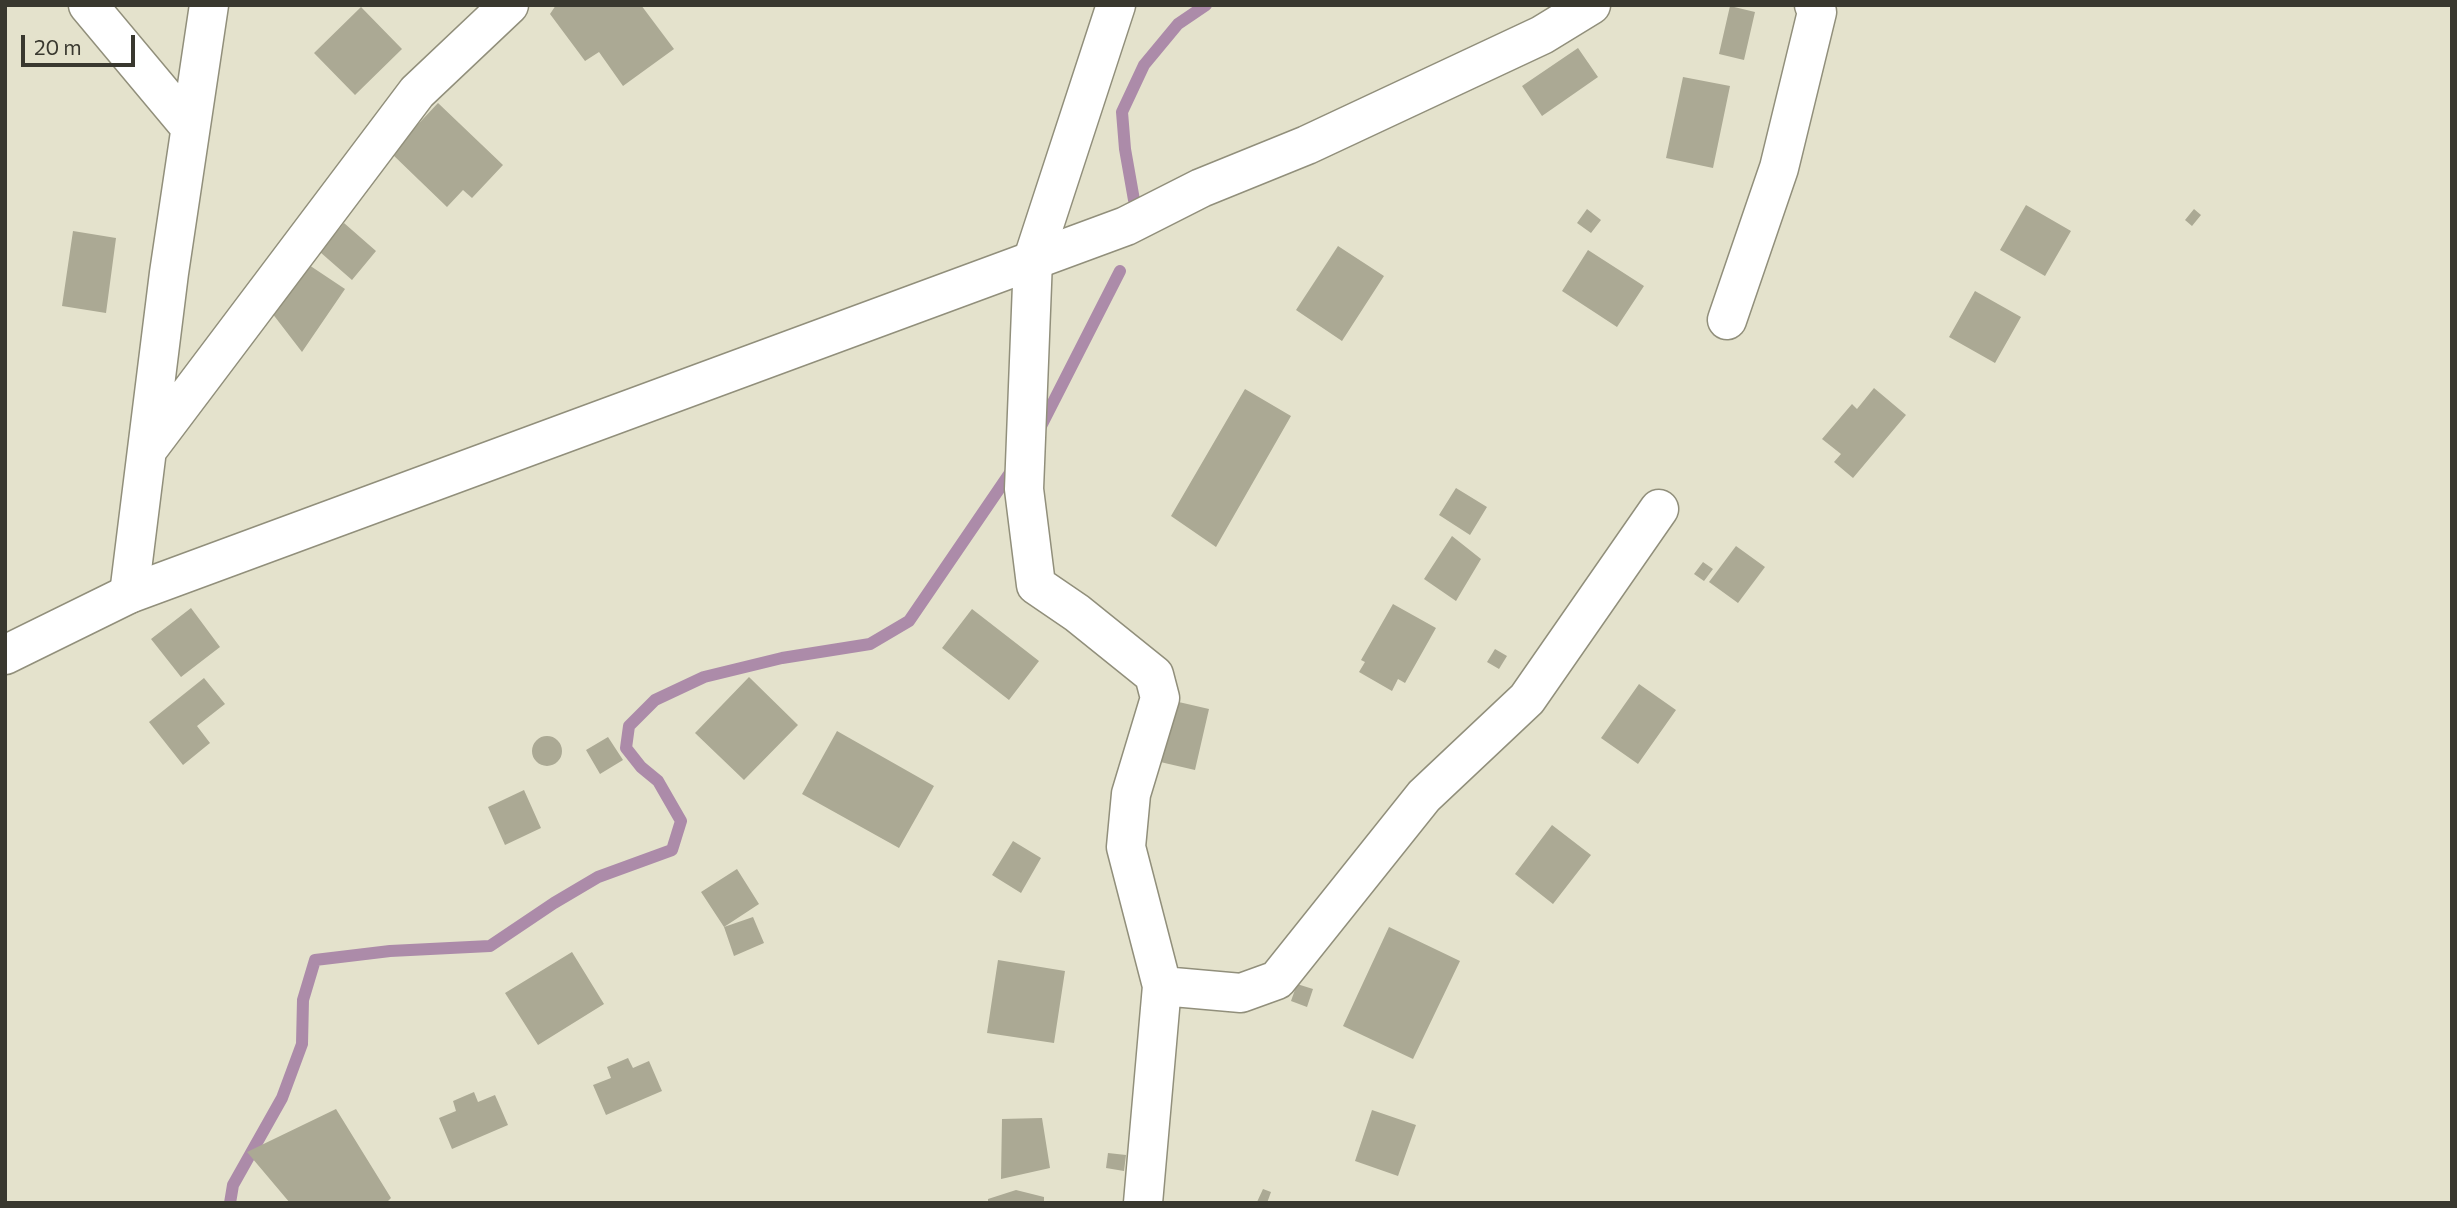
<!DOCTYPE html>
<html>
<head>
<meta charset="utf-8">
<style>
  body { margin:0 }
  #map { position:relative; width:2457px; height:1208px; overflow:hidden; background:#e4e2cc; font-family:Commissioner,sans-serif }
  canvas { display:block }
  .frame { position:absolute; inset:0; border:7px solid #39382f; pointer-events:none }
  .scale { position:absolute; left:21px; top:35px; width:114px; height:32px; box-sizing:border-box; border:4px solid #39382f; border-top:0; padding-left:9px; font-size:21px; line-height:24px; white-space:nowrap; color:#39382f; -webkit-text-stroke:5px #e4e2cc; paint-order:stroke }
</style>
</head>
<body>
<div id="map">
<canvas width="2457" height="1208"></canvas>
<div class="frame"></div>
<div class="scale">20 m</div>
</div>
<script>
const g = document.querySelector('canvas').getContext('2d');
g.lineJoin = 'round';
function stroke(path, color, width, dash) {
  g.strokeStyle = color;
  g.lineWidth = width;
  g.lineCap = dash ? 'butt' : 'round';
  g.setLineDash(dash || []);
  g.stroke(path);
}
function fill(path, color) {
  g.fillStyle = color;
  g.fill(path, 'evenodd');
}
const stream = new Path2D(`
  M1134,200l-9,-51 -3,-37 22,-47 34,-41 28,-19
  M1039,430l81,-159
  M230,1203l3,-18 49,-87 20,-54 1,-44 12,-40 75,-9 100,-5 64,-43 44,-26 74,-27 9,-29 -23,-40 -17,-14 -15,-19 3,-22 26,-26 49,-23 78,-19 88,-14 39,-23 101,-148`);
const building = new Path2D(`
  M556,5h85l33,44 -51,37 -24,-34 -14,9 -35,-47z
  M1730,6l25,6 -11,48 -25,-6z
  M361,7l41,42 -47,46 -41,-42z
  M1578,48l20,29 -56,39 -20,-30z
  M1683,77l47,9 -17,82 -47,-10z
  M438,103l65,62 -31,33 -9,-8 -16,17 -56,-54z
  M2026,205l45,26 -26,45 -45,-26z
  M1587,209l14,11 -10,13 -14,-10z
  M2194,209l7,6 -9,11 -7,-6z
  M344,223l32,28 -24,29 -32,-28z
  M73,231l43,7 -10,75 -44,-7z
  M1338,246l46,30 -42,65 -46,-31z
  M1588,250l56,36 -27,41 -55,-36z
  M306,263l39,26 -43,63 -30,-39z
  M1975,291l46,26 -26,46 -46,-26z
  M1874,388l32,27 -53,63 -19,-16 7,-8 -19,-15 30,-35 5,5z
  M1245,389l46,27 -75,131 -45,-31z
  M1456,488l31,19 -17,28 -31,-20z
  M1452,536l29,23 -25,42 -32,-22z
  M1736,546l29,21 -27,36 -29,-21z
  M1703,562l10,7 -9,12 -10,-7z
  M1393,604l43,24 -31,55 -7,-4 -6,12 -33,-19 6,-10 -4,-2z
  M191,608l29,39 -39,30 -30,-38z
  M972,609l67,52 -30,39 -67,-52z
  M1495,649l12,7 -8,13 -12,-7z
  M749,677l49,48 -54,55 -49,-47z
  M204,678l21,26 -28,22 13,17 -27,22 -34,-43z
  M1639,684l37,26 -38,54 -37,-26z
  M1170,700l39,9 -14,61 -39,-9z
  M837,731l97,55 -35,62 -97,-54z
  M532 751a15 15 0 1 1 30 0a15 15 0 1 1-30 0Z
  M608,737l15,23 -23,14 -14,-24z
  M524,790l17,38 -36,17 -17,-38z
  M1552,825l39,30 -38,49 -38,-30z
  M1013,841l28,17 -20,35 -29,-18z
  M737,869l22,35 -35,23 -23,-35z
  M753,917l11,26 -30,13 -10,-29z
  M1389,927l71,34 -47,98 -70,-33z
  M572,952l32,52 -66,41 -33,-52z
  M998,960l67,11 -11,72 -67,-10z
  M1297,984l16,5 -6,18 -16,-6z
  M628,1058l5,10 16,-7 13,30 -56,24 -13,-30 18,-7 -4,-11z
  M474,1092l4,10 17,-7 13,30 -56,24 -13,-31 17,-7 -3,-10z
  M336,1109l55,89 -5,5h-96l-43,-51z
  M1372,1110l44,15 -18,51 -43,-15z
  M1042,1118l8,50 -49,11 1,-60z
  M1108,1153l18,2 -2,16 -18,-3z
  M1263,1189l8,3 -4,11 -10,-1z
  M1016,1190l28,7v6h-56v-4z`);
const minor = new Path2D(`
  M88,5l102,122
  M1116,5l-83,254 -9,230 12,96 41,28 77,62 6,23 -29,96 -5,53 36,139 -19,217
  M1727,320l52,-152 38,-156 -3,-7
  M148,449l269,-357 92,-87
  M129,594l40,-321 40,-268
  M1162,986l79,7 36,-13 147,-184 103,-97 132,-190`);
const major = new Path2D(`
  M5,655l124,-61 997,-368 75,-38 106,-43 235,-110 49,-30`);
stroke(stream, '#ac8ba9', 12);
fill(building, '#aba994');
stroke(minor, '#918f7b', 41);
stroke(major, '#918f7b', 41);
stroke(minor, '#fff', 38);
stroke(major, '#fff', 38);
</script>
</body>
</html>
